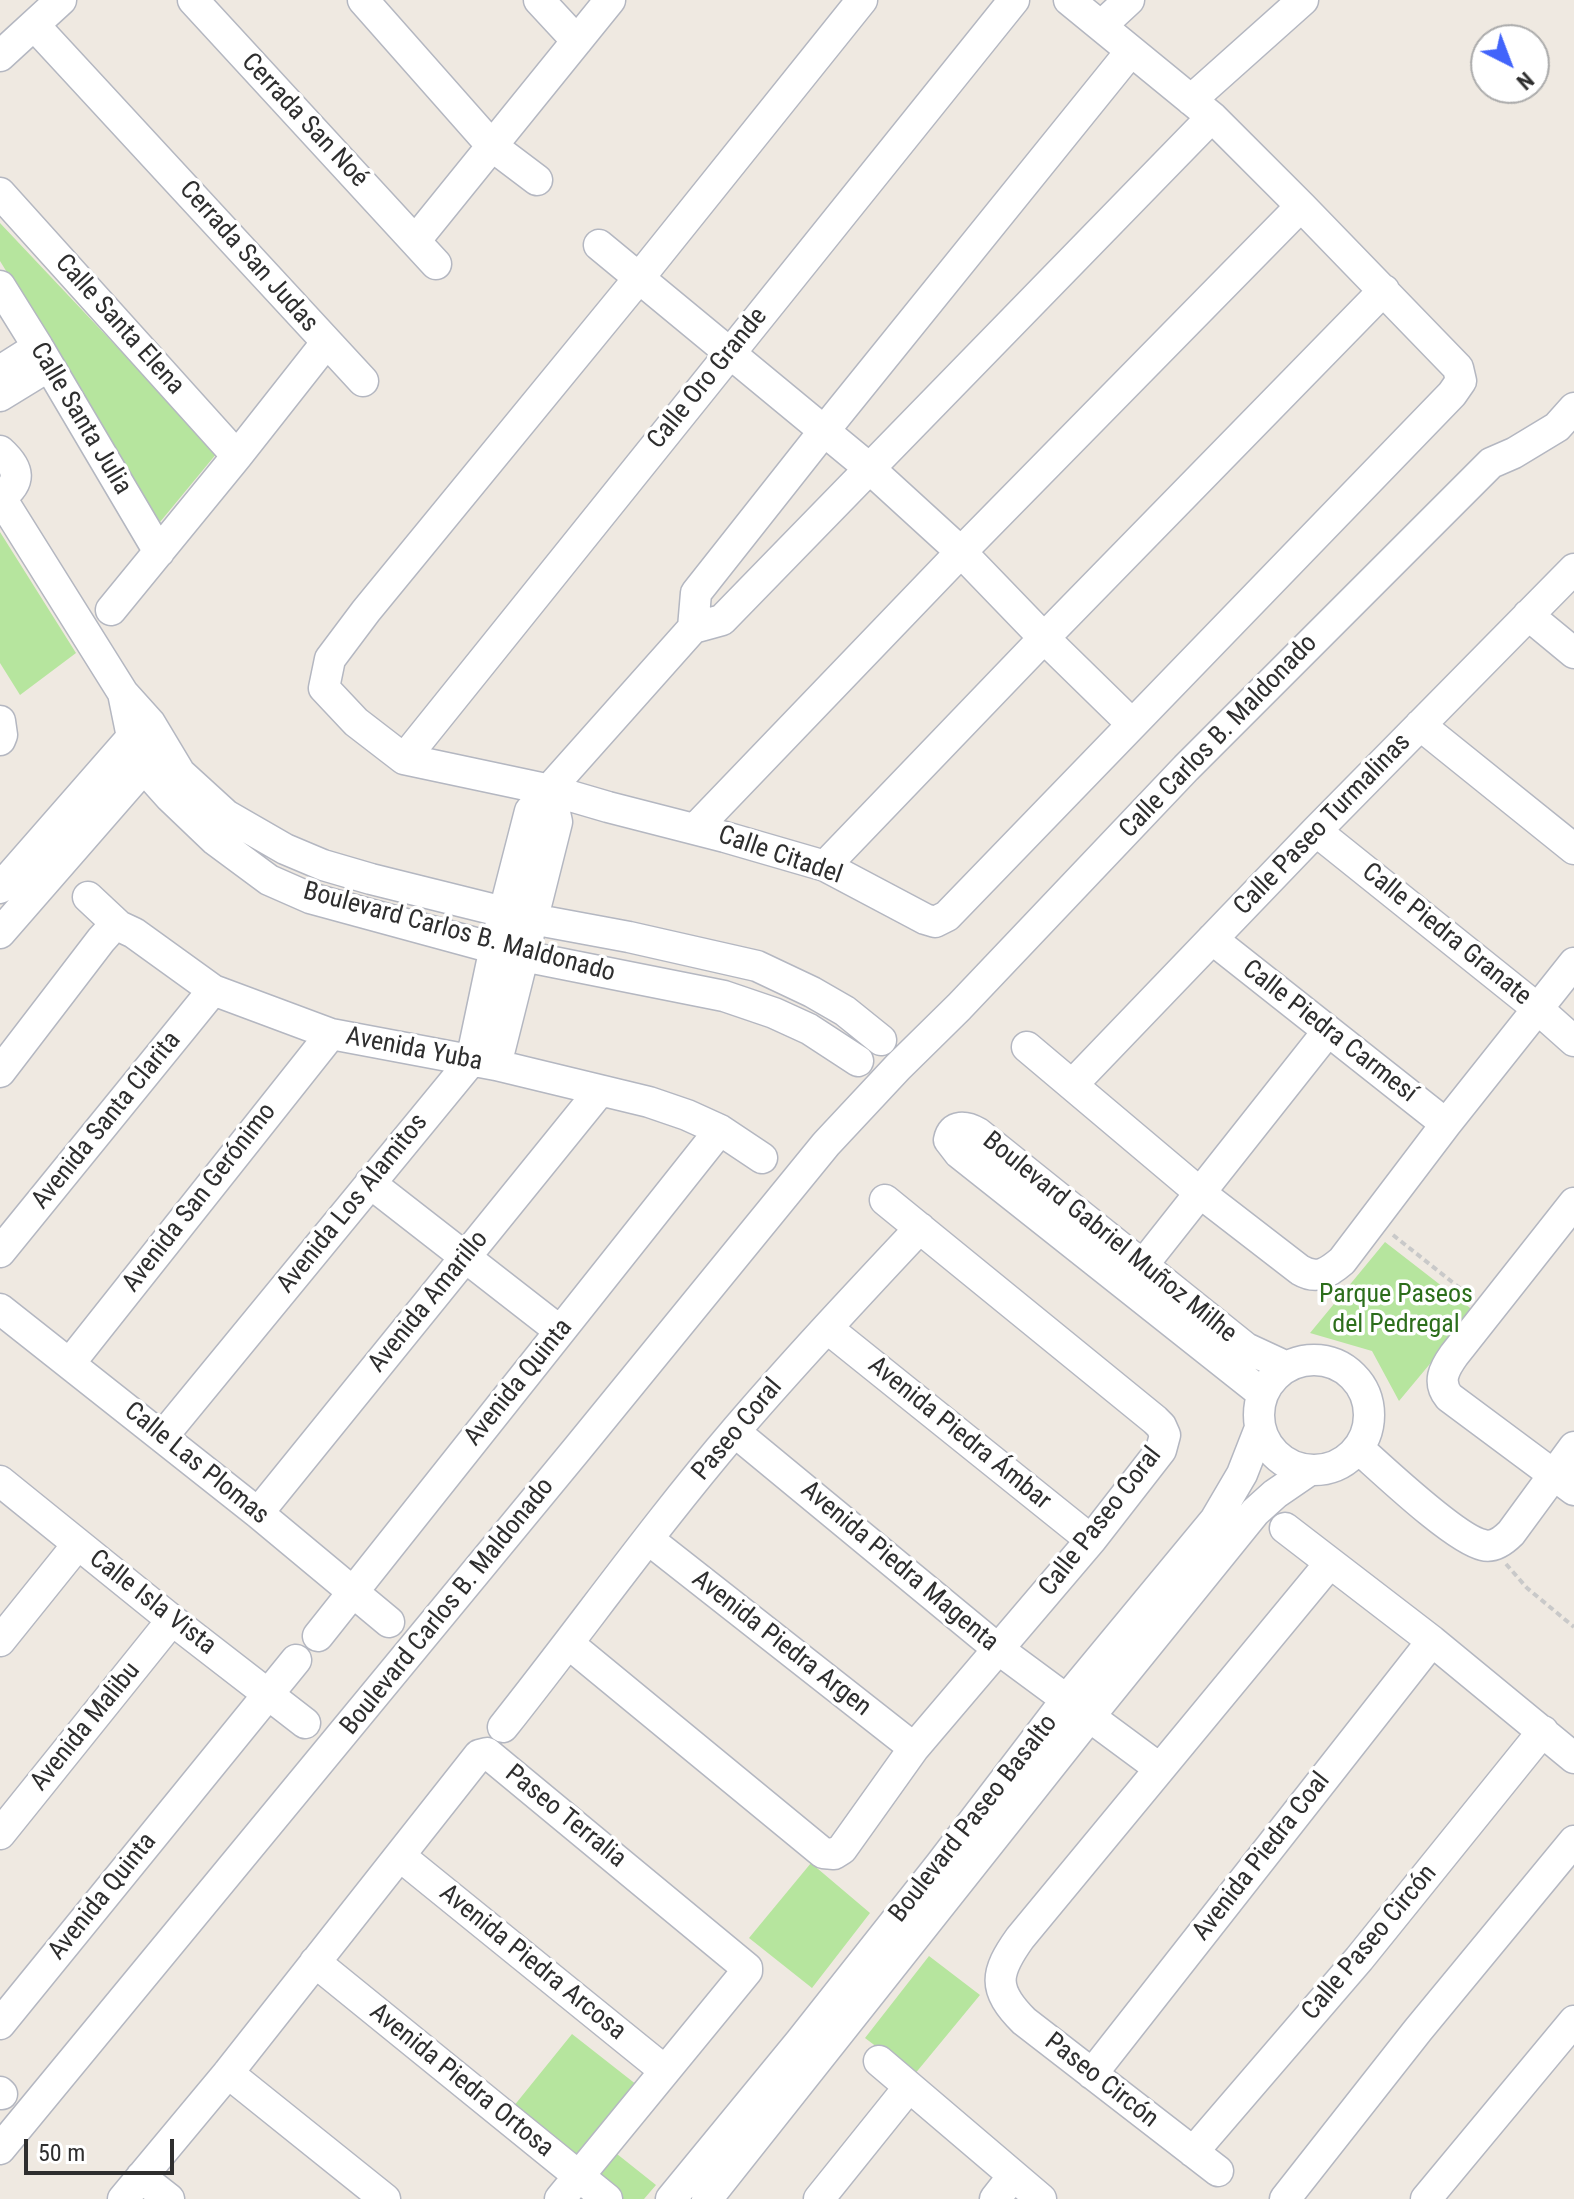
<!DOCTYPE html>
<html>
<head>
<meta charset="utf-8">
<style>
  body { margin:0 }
  #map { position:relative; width:1574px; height:2199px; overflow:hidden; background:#efe9e1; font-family:"Roboto Condensed",sans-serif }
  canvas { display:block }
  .north { position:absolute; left:1470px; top:24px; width:80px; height:80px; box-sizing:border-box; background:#fff; border:2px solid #ababab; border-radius:50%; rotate:138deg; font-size:22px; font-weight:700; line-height:32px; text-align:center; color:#2e2e2e }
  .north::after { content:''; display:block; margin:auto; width:28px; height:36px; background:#4264fb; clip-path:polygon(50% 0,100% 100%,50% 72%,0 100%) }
  .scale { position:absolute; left:24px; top:2139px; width:150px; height:36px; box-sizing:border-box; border:4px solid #2e2e2e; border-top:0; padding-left:10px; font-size:24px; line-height:28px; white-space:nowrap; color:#2e2e2e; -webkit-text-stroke:6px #fff; paint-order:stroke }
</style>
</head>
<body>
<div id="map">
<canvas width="1574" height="2199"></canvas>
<div class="north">N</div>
<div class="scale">50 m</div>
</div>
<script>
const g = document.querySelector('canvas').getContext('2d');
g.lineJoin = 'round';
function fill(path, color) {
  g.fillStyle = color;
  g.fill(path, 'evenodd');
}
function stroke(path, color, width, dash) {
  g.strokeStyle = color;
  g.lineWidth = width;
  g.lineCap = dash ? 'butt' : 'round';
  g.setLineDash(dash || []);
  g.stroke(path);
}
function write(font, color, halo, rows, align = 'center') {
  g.font = font + ' "Roboto Condensed",sans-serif';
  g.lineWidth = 7;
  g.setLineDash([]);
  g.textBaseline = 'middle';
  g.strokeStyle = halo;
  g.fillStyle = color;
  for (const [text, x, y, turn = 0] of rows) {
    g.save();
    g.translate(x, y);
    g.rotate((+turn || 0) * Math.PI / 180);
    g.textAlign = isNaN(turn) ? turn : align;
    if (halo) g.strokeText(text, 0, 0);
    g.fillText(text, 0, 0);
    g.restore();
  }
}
const green = new Path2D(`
  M0,223l217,230 -57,69 -160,-261z
  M0,532l76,121 -56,42 -20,-32z
  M1385,1242l89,69 -75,90 -27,-50 -62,-18z
  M811,1863l59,50 -58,75 -63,-50z
  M929,1956l51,39 -66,80 -49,-37z
  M572,2034l65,51 -62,79 -66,-52z
  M617,2154l39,31 -12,14h-28l-22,-17z`);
const path = new Path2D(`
  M1393,1235l78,62
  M1506,1564l21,24 47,39`);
const minor = new Path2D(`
  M193,0l243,264
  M363,0l129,146 45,34
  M539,0l38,41
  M862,0l-223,278 -273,333 -36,48 -6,29 32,34 48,37 146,31 58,17 117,30 100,29 100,53 10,3 12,-6 505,-522 9,-13 -3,-13 -157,-162 -89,-89 -143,-117
  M34,25l329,356
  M1101,26l28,-26
  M0,56l61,-56
  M1191,100l112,-100
  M0,193l237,263
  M415,241l195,-241
  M599,245l270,223 92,84 83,86 88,86
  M0,286l38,61 121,205
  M0,371l38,-24
  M0,396l49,-30
  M0,451c20,18 22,31 0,47
  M111,610l126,-154 89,-113
  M1528,615l46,38
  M693,628l3,-35 128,-162 307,-380
  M123,693l27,30 30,50 46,42 59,34 38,16 48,14 161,40 97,18 128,29 55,26 33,19 36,29
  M0,721l2,14 -2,5
  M150,723l-18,14 12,31 26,29 45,43 54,40 41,18 213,58 201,40 50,17 35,16 49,32
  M1420,725l154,124
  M404,759l610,-759
  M695,829l266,-277 340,-346
  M1316,831l222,178 36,32
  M825,866l219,-228 340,-348
  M0,888l132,-151 -9,-44 -122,-195
  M88,897l31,29 15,7 79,57 118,44 165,31 153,37 38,13 33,15 42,28
  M0,933l156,-179
  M1212,939l234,185
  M1027,1047l172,145 101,78c17,10 28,3 42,-9l104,-137 128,-161
  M496,1065l61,-243 -7,-32
  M0,1072l101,-132 9,-10 9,-4
  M1073,1084l243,-253 258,-262
  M370,1183l190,148
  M1574,1203l-120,152c-10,14 -17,27 -5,42l125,93
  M0,1252l213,-262
  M1131,1280l197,-249
  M0,1309l258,204 131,109
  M827,1328l264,212
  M1259 1415a55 55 0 1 1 110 0a55 55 0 1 1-110 0Z
  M70,1363l261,-329
  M1263,1394l-304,-241 -10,-13c3,-16 17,-14 29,-7l268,215 41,19
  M735,1432l263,217 161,119
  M163,1436l308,-375 24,-114 35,-136 163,-183 29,-8 490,-503
  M1358,1448c25,22 97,91 125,97 11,3 21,-5 28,-12l63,-86
  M0,1481l172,139 133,103
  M258,1513l341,-421
  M1285,1528l147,113 142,117
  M648,1539l266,209
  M318,1636l402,-506
  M0,1641l78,-97
  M569,1644l254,209 11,1 8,-5 72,-101 177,-208 70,-90 4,-15 -4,-9 -6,-6 -270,-220
  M503,1727c78,-98 151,-201 233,-297 59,-69 122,-136 184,-202
  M0,1834l172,-214
  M400,1856l264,214
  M315,1962l292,237
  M0,2024l296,-364
  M879,2061l162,138
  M228,2073l157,126
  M1092,2074l340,-433
  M0,2092l2,2
  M0,2149l578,-701 248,-304 72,-77 61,-60 227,-239 305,-305 23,-10 43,-26 17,-19
  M1193,2152l166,-193 184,-228
  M1218,2171l-194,-150c-32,-32 -29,-48 -4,-83l310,-375
  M141,2177l28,22
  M123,2199l105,-126 251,-318 8,-2 260,215v3l-187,228
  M671,2199l129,-157 140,-177 126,-165 149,-180 27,-46 18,-46
  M707,2199l383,-483 165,-204 20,-18 35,-24
  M819,2199l90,-112
  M995,2199l18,-23
  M1285,2199l133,-169 156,-189
  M1426,2199l148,-178`);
const streetNames = [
  ["Cerrada San Noé",304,121,47],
  ["Cerrada San Judas",248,257,48],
  ["Calle Santa Elena",119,325,48],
  ["Calle Oro Grande",708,379,-51],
  ["Calle Santa Julia",80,419,59],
  ["Calle Carlos B. Maldonado",1219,737,-46],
  ["Calle Paseo Turmalinas",1323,825,-46],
  ["Calle Citadel",780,856,19],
  ["Boulevard Carlos B. Maldonado",459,933,15],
  ["Calle Piedra Granate",1446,935,39],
  ["Calle Piedra Carmesí",1329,1032,38],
  ["Avenida Yuba",414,1050,11],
  ["Avenida Santa Clarita",107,1121,-51],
  ["Avenida San Gerónimo",200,1198,-52],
  ["Avenida Los Alamitos",353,1204,-51],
  ["Boulevard Gabriel Muñoz Milhe",1109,1238,39],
  ["Avenida Amarillo",429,1302,-51],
  ["Avenida Quinta",519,1383,-51],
  ["Paseo Coral",738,1430,-50],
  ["Avenida Piedra Ámbar",959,1434,39],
  ["Calle Las Plomas",196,1464,39],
  ["Calle Paseo Coral",1101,1522,-52],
  ["Avenida Piedra Magenta",899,1567,40],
  ["Calle Isla Vista",152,1603,38],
  ["Boulevard Carlos B. Maldonado",448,1607,-51],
  ["Avenida Piedra Argen",781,1644,38],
  ["Avenida Malibu",86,1727,-51],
  ["Paseo Terralia",565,1817,39],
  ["Boulevard Paseo Basalto",974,1819,-52],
  ["Avenida Piedra Coal",1262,1857,-52],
  ["Avenida Quinta",103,1897,-51],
  ["Calle Paseo Circón",1370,1943,-50],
  ["Avenida Piedra Arcosa",532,1963,39],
  ["Avenida Piedra Ortosa",461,2081,39],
  ["Paseo Circón",1101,2081,38]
];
const parkNames = [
  ["Parque Paseos",1396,1295],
  ["del Pedregal",1396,1325]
];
fill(green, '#b6e59e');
stroke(minor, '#b4b7c1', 33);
stroke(path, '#c9c9c9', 4, [6, 4]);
stroke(minor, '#fff', 30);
write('26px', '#2e2e2e', '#fff', streetNames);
write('26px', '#2c6e1b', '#fff', parkNames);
</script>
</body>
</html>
